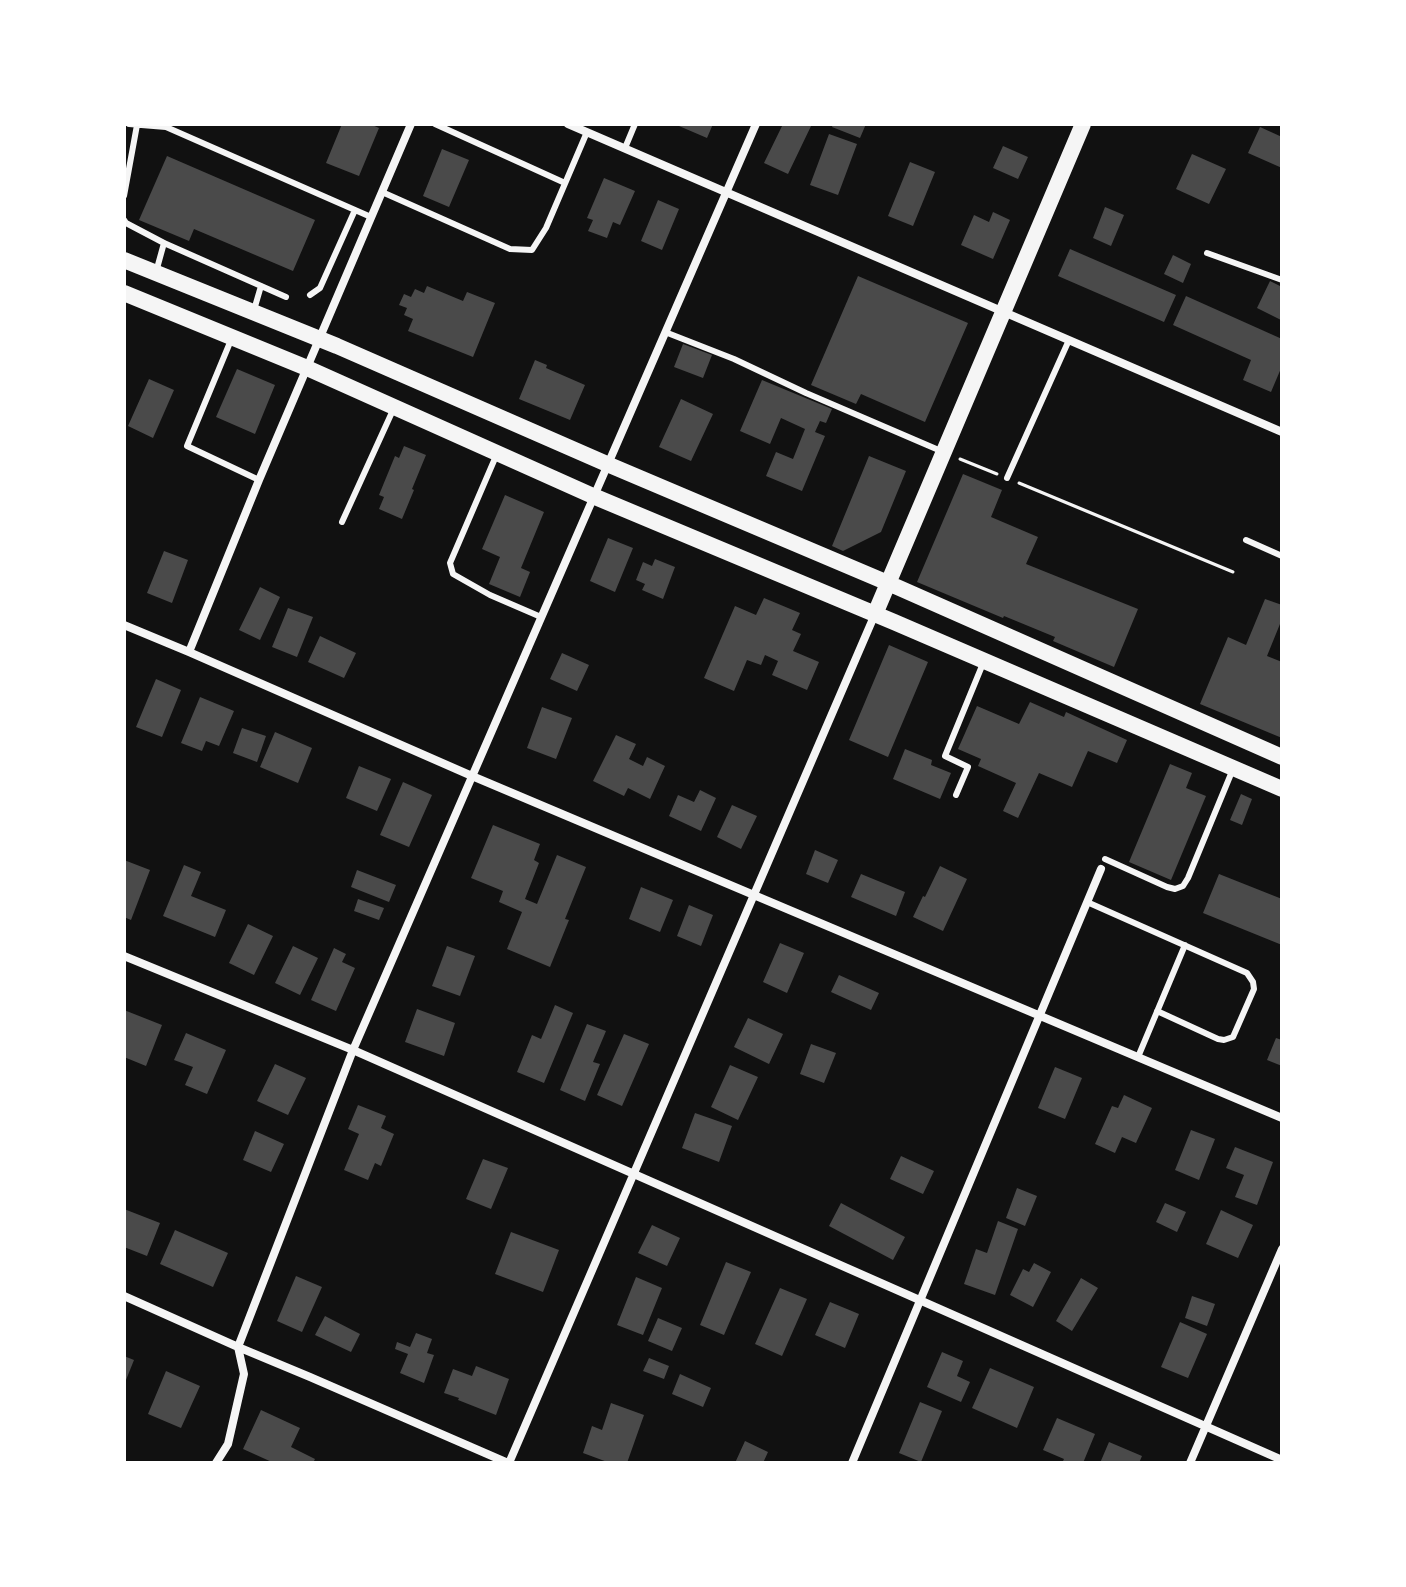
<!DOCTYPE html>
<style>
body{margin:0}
#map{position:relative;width:1406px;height:1587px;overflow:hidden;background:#111;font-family:"Roboto Condensed",sans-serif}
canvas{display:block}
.frame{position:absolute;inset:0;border:126px solid #fff;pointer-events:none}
</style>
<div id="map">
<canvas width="1406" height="1587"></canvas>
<div class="frame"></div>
</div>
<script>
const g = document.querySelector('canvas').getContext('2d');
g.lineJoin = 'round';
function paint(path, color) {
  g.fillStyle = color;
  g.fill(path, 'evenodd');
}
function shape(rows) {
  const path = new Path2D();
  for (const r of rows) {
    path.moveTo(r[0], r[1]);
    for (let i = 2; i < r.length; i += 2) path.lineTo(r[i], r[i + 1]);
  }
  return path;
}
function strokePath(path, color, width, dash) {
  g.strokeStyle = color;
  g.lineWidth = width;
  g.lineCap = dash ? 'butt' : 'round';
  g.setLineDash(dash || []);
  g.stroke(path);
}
paint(shape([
 [342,124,370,124,379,128,359,176,326,163],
 [680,124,713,124,707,138,679,126],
 [783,124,812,124,788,174,764,163],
 [833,124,866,124,860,138,832,127],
 [1260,127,1282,137,1282,168,1248,153],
 [829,134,857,144,838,195,810,185],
 [1003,146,1028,157,1018,179,993,168],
 [442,149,469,160,449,207,423,196],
 [1192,154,1226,169,1209,204,1176,189],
 [167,156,315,220,293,271,194,229,189,241,139,220],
 [910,162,935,172,913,226,888,216],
 [604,178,635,191,620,225,613,222,607,238,588,231,593,220,587,218],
 [658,200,679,209,662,250,641,241],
 [1105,207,1124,215,1111,246,1093,238],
 [993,212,1010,220,993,259,961,245,974,215,989,222],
 [1070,249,1176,295,1164,322,1058,276],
 [1173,255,1191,264,1183,283,1164,274],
 [858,276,968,323,925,422,861,394,856,404,811,385],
 [1270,281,1282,287,1281,320,1257,308],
 [427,286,463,301,467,292,495,303,473,357,408,331,413,319,404,315,407,308,399,305,404,294,411,297,415,289,424,293],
 [1186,296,1282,339,1282,366,1271,392,1243,380,1251,360,1173,325],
 [683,344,712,355,703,378,674,367],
 [535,360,547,365,546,368,585,385,570,420,519,399],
 [237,369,275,385,255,434,216,417],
 [149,379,174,390,153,438,128,426],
 [762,380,832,409,826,423,820,421,815,432,825,436,802,491,766,476,776,452,793,459,805,429,781,418,770,444,740,431],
 [681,399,713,414,691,461,659,447],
 [404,446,426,455,412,489,414,490,402,519,379,509,384,497,379,495,395,456,399,458],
 [869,456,906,471,881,532,843,551,832,546],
 [963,474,1002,490,991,517,1038,537,1026,564,1138,609,1114,667,1053,641,1055,637,1004,616,1003,618,917,582],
 [505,495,544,512,521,568,530,572,520,597,489,584,500,557,482,549],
 [608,538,633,548,615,592,590,581],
 [164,551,188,560,172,603,147,593],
 [655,559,675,567,663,599,642,590,645,584,636,580,643,562,652,566],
 [260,587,280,597,260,640,239,630],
 [764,598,800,613,792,630,801,634,793,651,819,662,807,690,772,675,778,661,765,655,761,665,747,660,734,691,704,678,735,606,756,615],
 [1265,599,1282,605,1282,619,1267,656,1282,662,1282,738,1200,704,1228,637,1246,645],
 [288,608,313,617,297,657,272,647],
 [320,636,356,653,344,678,308,662],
 [889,645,928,662,888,757,849,740],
 [562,653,589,665,577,691,550,679],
 [156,679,181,690,162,737,136,727],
 [200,697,234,711,219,746,206,741,202,751,181,743],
 [1030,702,1064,717,1066,712,1127,740,1117,763,1088,751,1072,787,1039,773,1018,818,1003,811,1016,783,978,766,981,759,958,749,977,706,1019,724],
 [542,707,572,718,556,759,527,748],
 [242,728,266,736,257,762,233,753],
 [275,732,312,748,298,783,260,767],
 [616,735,636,744,629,759,643,766,647,757,665,766,650,799,628,788,624,796,593,781],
 [905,749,932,760,931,765,951,773,940,799,893,779],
 [1170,764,1192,773,1186,788,1206,796,1171,880,1129,862],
 [359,766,391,779,377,811,346,798],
 [403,782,432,795,409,847,380,835],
 [700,790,716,798,701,831,669,816,678,795,694,802],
 [1241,794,1252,799,1242,825,1230,820],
 [732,805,757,816,741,849,717,837],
 [493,825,540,844,534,860,539,863,525,899,537,904,557,855,586,867,565,919,569,920,550,967,507,949,522,912,499,902,503,891,471,878],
 [815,850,838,860,828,883,806,874],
 [124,860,150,870,131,920,124,917],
 [184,865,201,872,191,896,226,910,215,937,163,916],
 [940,866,967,879,943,931,913,917,923,896,925,897],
 [357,870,396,885,389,902,351,887],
 [861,874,905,892,896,916,851,897],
 [1219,874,1282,899,1282,945,1203,913],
 [641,887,673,900,660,932,629,919],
 [358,899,384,908,379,920,354,911],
 [689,905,713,915,701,946,677,936],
 [248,924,273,936,254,975,229,963],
 [780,943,804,953,787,993,763,982],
 [293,946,318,958,300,995,275,983],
 [447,946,475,956,460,996,432,986],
 [334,948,346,954,342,962,355,968,336,1011,311,1000],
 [839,975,879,993,871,1010,831,992],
 [555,1005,573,1013,544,1083,517,1072,532,1035,541,1039],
 [417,1009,455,1023,444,1056,405,1042],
 [124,1010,162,1025,146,1066,124,1057],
 [748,1018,783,1034,769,1064,734,1047],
 [587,1024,606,1031,593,1062,600,1064,585,1101,560,1090],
 [186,1033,226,1050,207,1094,185,1085,193,1067,174,1060],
 [624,1034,649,1044,622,1106,597,1095],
 [1276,1038,1282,1040,1282,1066,1267,1060],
 [811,1044,836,1053,824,1083,800,1074],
 [275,1064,306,1078,288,1115,257,1101],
 [730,1065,758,1077,738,1120,711,1107],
 [1055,1067,1082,1078,1065,1119,1038,1108],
 [1124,1095,1152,1108,1136,1143,1122,1137,1115,1153,1095,1144,1112,1106,1118,1108],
 [358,1105,386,1116,381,1128,394,1134,381,1166,375,1163,368,1180,344,1170,359,1134,348,1129],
 [695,1113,732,1126,719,1162,682,1148],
 [1191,1130,1215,1139,1199,1180,1175,1170],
 [255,1131,284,1144,271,1172,243,1160],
 [1235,1147,1273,1162,1257,1205,1235,1197,1244,1175,1226,1168],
 [901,1156,934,1171,923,1194,890,1179],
 [483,1159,508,1168,491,1209,466,1199],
 [1017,1188,1037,1196,1025,1226,1006,1218],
 [841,1203,905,1237,893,1260,829,1226],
 [1165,1203,1186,1212,1177,1232,1156,1222],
 [124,1209,160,1223,147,1256,124,1247],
 [1221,1210,1253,1225,1238,1258,1206,1244],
 [998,1221,1018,1229,995,1295,964,1284,976,1249,987,1253],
 [652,1225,680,1238,667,1266,638,1253],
 [175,1230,228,1253,213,1287,160,1264],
 [511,1232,559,1250,543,1292,495,1274],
 [726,1262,751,1272,724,1335,700,1325],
 [1034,1263,1051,1272,1033,1307,1010,1295,1023,1269,1029,1272],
 [296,1276,322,1287,302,1332,277,1321],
 [636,1277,662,1288,643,1335,617,1325],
 [1081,1278,1098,1288,1072,1331,1056,1321],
 [780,1288,807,1299,782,1356,755,1344],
 [1192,1296,1215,1304,1207,1326,1185,1318],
 [830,1302,859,1314,845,1348,815,1335],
 [325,1316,360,1334,351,1352,315,1335],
 [658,1318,682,1328,672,1351,648,1341],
 [1180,1322,1207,1334,1188,1378,1161,1367],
 [416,1333,432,1339,427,1353,434,1355,424,1383,400,1373,408,1354,395,1349,397,1342,410,1347],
 [942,1352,963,1361,957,1376,970,1382,961,1402,927,1387],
 [124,1356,134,1360,124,1385],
 [649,1358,669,1366,664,1379,643,1371],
 [476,1366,509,1379,496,1415,458,1400,459,1398,444,1393,453,1369,472,1376],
 [990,1368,1034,1387,1017,1428,972,1408],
 [166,1371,200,1386,181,1428,148,1414],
 [680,1374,711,1388,703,1407,672,1394],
 [920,1402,942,1411,921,1462,899,1453],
 [611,1403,644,1415,627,1463,610,1463,583,1453,592,1426,602,1430],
 [261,1410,300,1428,291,1447,315,1459,313,1463,274,1463,243,1449],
 [1057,1418,1095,1434,1083,1463,1062,1463,1064,1459,1043,1450],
 [745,1441,768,1452,763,1463,735,1463],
 [1109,1442,1142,1456,1139,1463,1100,1463]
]), '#4a4a4a');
strokePath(shape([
 [960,459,997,474],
 [1019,483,1233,572]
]), '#f5f5f5', 3);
strokePath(shape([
 [129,124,166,127,371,217],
 [435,124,565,183],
 [625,148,635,124],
 [382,192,510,249,532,250,546,228,587,132],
 [124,196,137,125],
 [124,220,126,223,164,243,286,297],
 [1207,253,1282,280],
 [156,272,164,243],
 [310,295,320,288,355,210],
 [254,310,261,286],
 [665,332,734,359,806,393,941,451],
 [231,340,187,446,259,480],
 [496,456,450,563,453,574,490,595,541,617],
 [1007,478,1069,340],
 [342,522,393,410],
 [1246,540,1282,556],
 [956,795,968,767,945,756,984,661],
 [1105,859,1167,887,1175,889,1183,886,1188,878,1233,769],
 [1087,902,1247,973,1253,982,1254,989,1233,1037,1224,1040,1218,1039,1157,1011],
 [1138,1057,1185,945]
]), '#f5f5f5', 6);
strokePath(shape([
 [568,124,1282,432],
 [124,625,189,652,472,776,1282,1118],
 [189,652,259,480,411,124],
 [124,956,353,1050,1282,1460],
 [124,1296,238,1347,310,1377,508,1463],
 [216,1463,228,1444,244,1374,238,1347,353,1050,756,124],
 [509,1463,875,614],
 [852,1463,1101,869],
 [1190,1463,1282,1249]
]), '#f5f5f5', 8);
strokePath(shape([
 [124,260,337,346,607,464,888,583,1282,757],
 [124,293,307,368,593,496,894,622,1282,789],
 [875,614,1083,124]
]), '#f5f5f5', 16);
</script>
